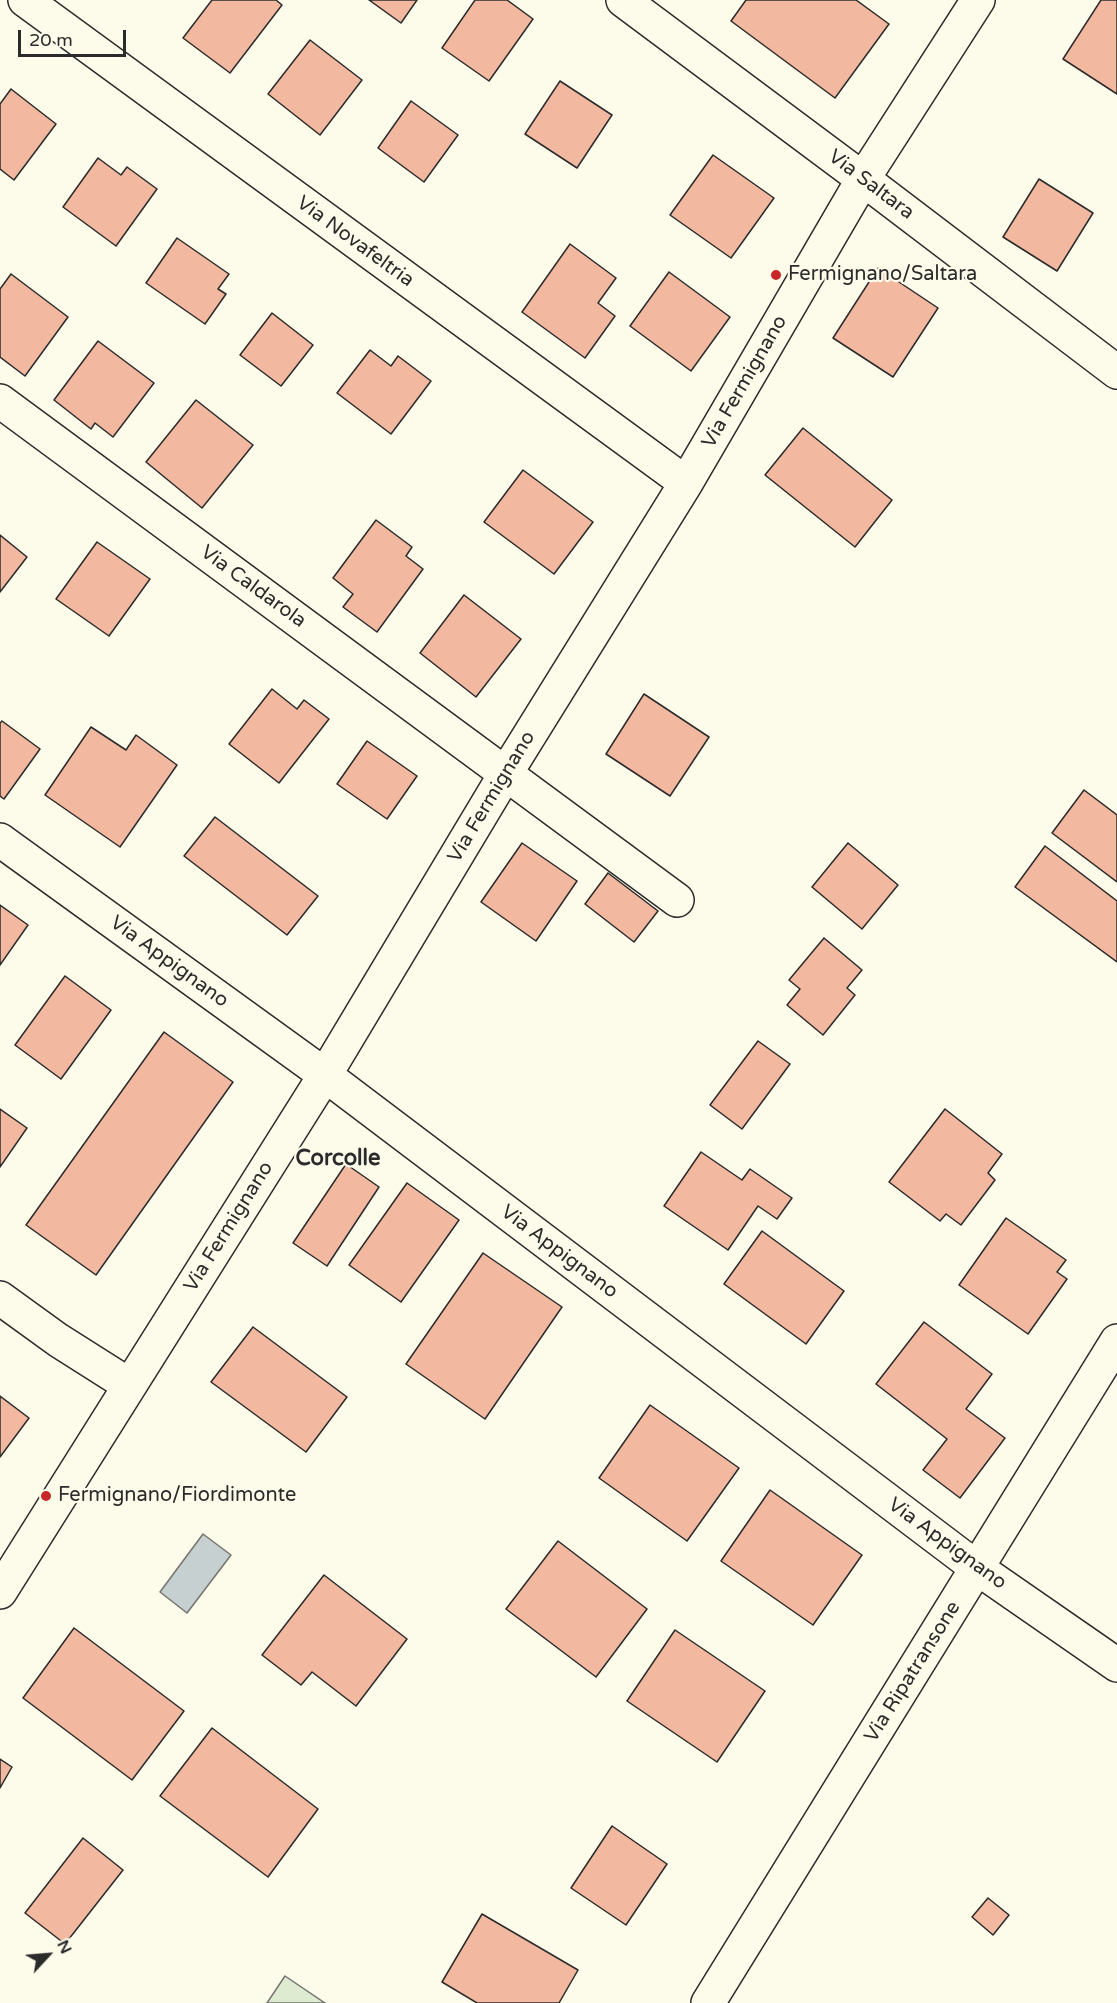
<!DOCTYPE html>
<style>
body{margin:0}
#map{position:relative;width:1117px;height:2003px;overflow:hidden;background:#fdfbea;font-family:"Varela Round",sans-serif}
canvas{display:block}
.north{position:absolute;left:18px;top:1925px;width:60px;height:60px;-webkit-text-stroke:4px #fdfbea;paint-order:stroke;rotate:64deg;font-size:16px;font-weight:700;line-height:24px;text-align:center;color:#2b2b2b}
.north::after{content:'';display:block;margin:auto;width:21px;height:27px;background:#2b2b2b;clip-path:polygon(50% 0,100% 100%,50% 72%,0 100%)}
.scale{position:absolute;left:18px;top:30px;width:108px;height:27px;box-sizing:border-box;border:3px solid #2b2b2b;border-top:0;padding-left:8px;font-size:18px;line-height:21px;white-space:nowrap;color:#2b2b2b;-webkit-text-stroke:4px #fdfbea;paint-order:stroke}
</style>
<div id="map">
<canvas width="1117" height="2003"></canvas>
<div class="north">N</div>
<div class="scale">20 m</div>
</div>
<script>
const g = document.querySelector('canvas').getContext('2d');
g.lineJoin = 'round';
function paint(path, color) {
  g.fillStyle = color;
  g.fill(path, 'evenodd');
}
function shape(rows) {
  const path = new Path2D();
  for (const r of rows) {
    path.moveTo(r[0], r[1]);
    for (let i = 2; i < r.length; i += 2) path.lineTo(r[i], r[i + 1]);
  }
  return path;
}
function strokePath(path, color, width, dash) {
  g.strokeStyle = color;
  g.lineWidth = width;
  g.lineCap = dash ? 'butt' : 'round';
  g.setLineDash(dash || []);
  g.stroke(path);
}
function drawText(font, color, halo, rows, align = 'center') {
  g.font = font + ' "Varela Round",sans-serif';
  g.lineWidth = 4.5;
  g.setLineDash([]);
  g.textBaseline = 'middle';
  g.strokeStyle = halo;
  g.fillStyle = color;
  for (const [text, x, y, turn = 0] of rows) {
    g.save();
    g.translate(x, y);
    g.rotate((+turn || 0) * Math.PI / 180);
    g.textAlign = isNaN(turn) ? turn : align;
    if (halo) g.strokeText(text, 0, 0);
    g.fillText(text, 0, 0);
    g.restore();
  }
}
const green = shape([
 [285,1976,325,2003,267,2003,285,1976]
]);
paint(green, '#deebd1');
strokePath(green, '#74746e', 1.5);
const water = shape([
 [203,1534,231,1555,187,1613,160,1592,203,1534]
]);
paint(water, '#c7d0d0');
strokePath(water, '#74746e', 1.5);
const building = shape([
 [212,0,276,0,282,5,230,73,183,38,212,0],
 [369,0,417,0,401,23,369,0],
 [475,0,507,0,533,19,489,81,442,48,475,0],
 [746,0,856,0,889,24,835,98,731,21,746,0],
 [1101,0,1117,0,1117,94,1063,59,1101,0],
 [310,40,362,80,320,135,268,94,310,40],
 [560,81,612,115,577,168,525,134,560,81],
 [11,89,56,124,14,180,0,169,0,104,11,89],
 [411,101,458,135,424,182,378,148,411,101],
 [713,155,774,198,731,258,670,215,713,155],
 [98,158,121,175,127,167,157,189,116,246,63,207,98,158],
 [1039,179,1093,213,1057,271,1003,237,1039,179],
 [177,238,229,274,218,289,226,294,205,324,146,283,177,238],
 [570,244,616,278,598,303,615,316,585,358,522,312,570,244],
 [878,268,938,308,893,377,833,338,878,268],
 [669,272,730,317,691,371,630,326,669,272],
 [11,274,68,317,25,376,0,357,0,289,11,274],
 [272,313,313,345,281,386,240,355,272,313],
 [98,341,154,383,113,437,95,423,91,429,54,400,98,341],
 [370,350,391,366,398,356,431,381,391,434,337,393,370,350],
 [196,400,253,445,202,508,146,462,196,400],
 [803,428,892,500,855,547,765,475,803,428],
 [523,470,593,522,554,574,484,522,523,470],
 [376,520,412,547,406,556,423,569,377,632,343,607,353,594,333,578,376,520],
 [0,535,27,557,0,592,0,535],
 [97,542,150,579,109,636,56,599,97,542],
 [464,595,521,639,476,697,420,653,464,595],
 [272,689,297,709,304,700,329,719,279,783,229,744,272,689],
 [644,694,709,737,670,796,606,754,644,694],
 [2,721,40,749,4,799,0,796,0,723,2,721],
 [91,727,126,750,136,735,177,765,120,847,45,795,91,727],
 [367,741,417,776,387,819,337,784,367,741],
 [1084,790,1117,815,1117,882,1052,833,1084,790],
 [215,817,318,896,287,935,184,856,215,817],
 [522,843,577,881,536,941,481,902,522,843],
 [848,843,898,885,862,929,812,887,848,843],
 [1045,846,1117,901,1117,962,1015,887,1045,846],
 [608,873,658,911,634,942,585,904,608,873],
 [0,905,28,925,0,965,0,905],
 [824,938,862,970,847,988,855,995,823,1035,787,1005,800,989,789,980,824,938],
 [65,976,111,1010,61,1079,15,1045,65,976],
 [164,1032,233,1082,96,1275,26,1225,164,1032],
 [758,1041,790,1064,742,1129,710,1105,758,1041],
 [0,1109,27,1128,0,1167,0,1109],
 [945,1109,1002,1154,988,1173,995,1180,961,1225,946,1214,940,1221,889,1182,945,1109],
 [701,1152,742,1180,750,1169,792,1198,777,1219,758,1206,728,1250,664,1206,701,1152],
 [346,1164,379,1187,327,1266,293,1243,346,1164],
 [407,1183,459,1220,401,1302,349,1265,407,1183],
 [1006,1218,1066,1260,1057,1272,1067,1279,1028,1334,959,1285,1006,1218],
 [762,1231,844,1291,806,1344,724,1284,762,1231],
 [483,1253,562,1307,485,1419,406,1364,483,1253],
 [924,1322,992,1374,966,1409,1005,1438,960,1498,923,1470,947,1439,876,1384,924,1322],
 [253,1327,347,1397,306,1452,211,1382,253,1327],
 [0,1396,29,1418,0,1457,0,1396],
 [650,1405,739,1468,687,1541,599,1478,650,1405],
 [770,1490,862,1555,813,1625,721,1561,770,1490],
 [558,1541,647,1609,596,1677,506,1609,558,1541],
 [324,1575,407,1639,356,1706,312,1672,301,1685,262,1655,324,1575],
 [74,1628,184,1711,132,1780,23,1698,74,1628],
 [675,1630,765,1691,717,1762,627,1701,675,1630],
 [212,1728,318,1809,268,1877,160,1796,212,1728],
 [0,1759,12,1767,0,1788,0,1759],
 [612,1826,667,1864,626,1925,571,1888,612,1826],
 [83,1838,123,1870,65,1944,25,1913,83,1838],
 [988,1898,1009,1915,993,1935,972,1917,988,1898],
 [482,1914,578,1970,559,2003,477,2003,442,1982,482,1914]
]);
paint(building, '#f2b8a0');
strokePath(building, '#2b2b2b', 1.5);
const minor = shape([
 [25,0,686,483],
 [623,0,863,179,1117,372],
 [0,401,677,900],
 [0,840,325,1075,977,1568,1117,1665],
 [0,1298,58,1340,129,1385],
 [0,1592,325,1075,506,773,686,483,863,179,978,0],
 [708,2003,1117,1341]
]);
strokePath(minor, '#2b2b2b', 36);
strokePath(minor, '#fdfbea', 33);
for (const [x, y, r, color] of [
 [776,275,6,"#c62828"],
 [46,1496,6,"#c62828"]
]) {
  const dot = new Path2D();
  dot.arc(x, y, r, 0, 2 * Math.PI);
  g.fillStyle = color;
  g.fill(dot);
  strokePath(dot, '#fdfbea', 2);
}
drawText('20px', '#2b2b2b', '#fdfbea', [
 ["Via Saltara",871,185,37],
 ["Via Novafeltria",355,242,36],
 ["Via Fermignano",745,382,-60],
 ["Via Caldarola",253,587,36],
 ["Via Fermignano",492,797,-59],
 ["Via Appignano",169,962,36],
 ["Via Fermignano",229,1227,-58],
 ["Via Appignano",559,1252,37],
 ["Via Appignano",947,1544,36],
 ["Via Ripatransone",913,1672,-58]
]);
drawText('20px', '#2b2b2b', '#fdfbea', [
 ["Fermignano/Saltara",788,275],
 ["Fermignano/Fiordimonte",58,1496]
], 'left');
drawText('bold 22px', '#2b2b2b', '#fdfbea', [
 ["Corcolle",338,1159]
]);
</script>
